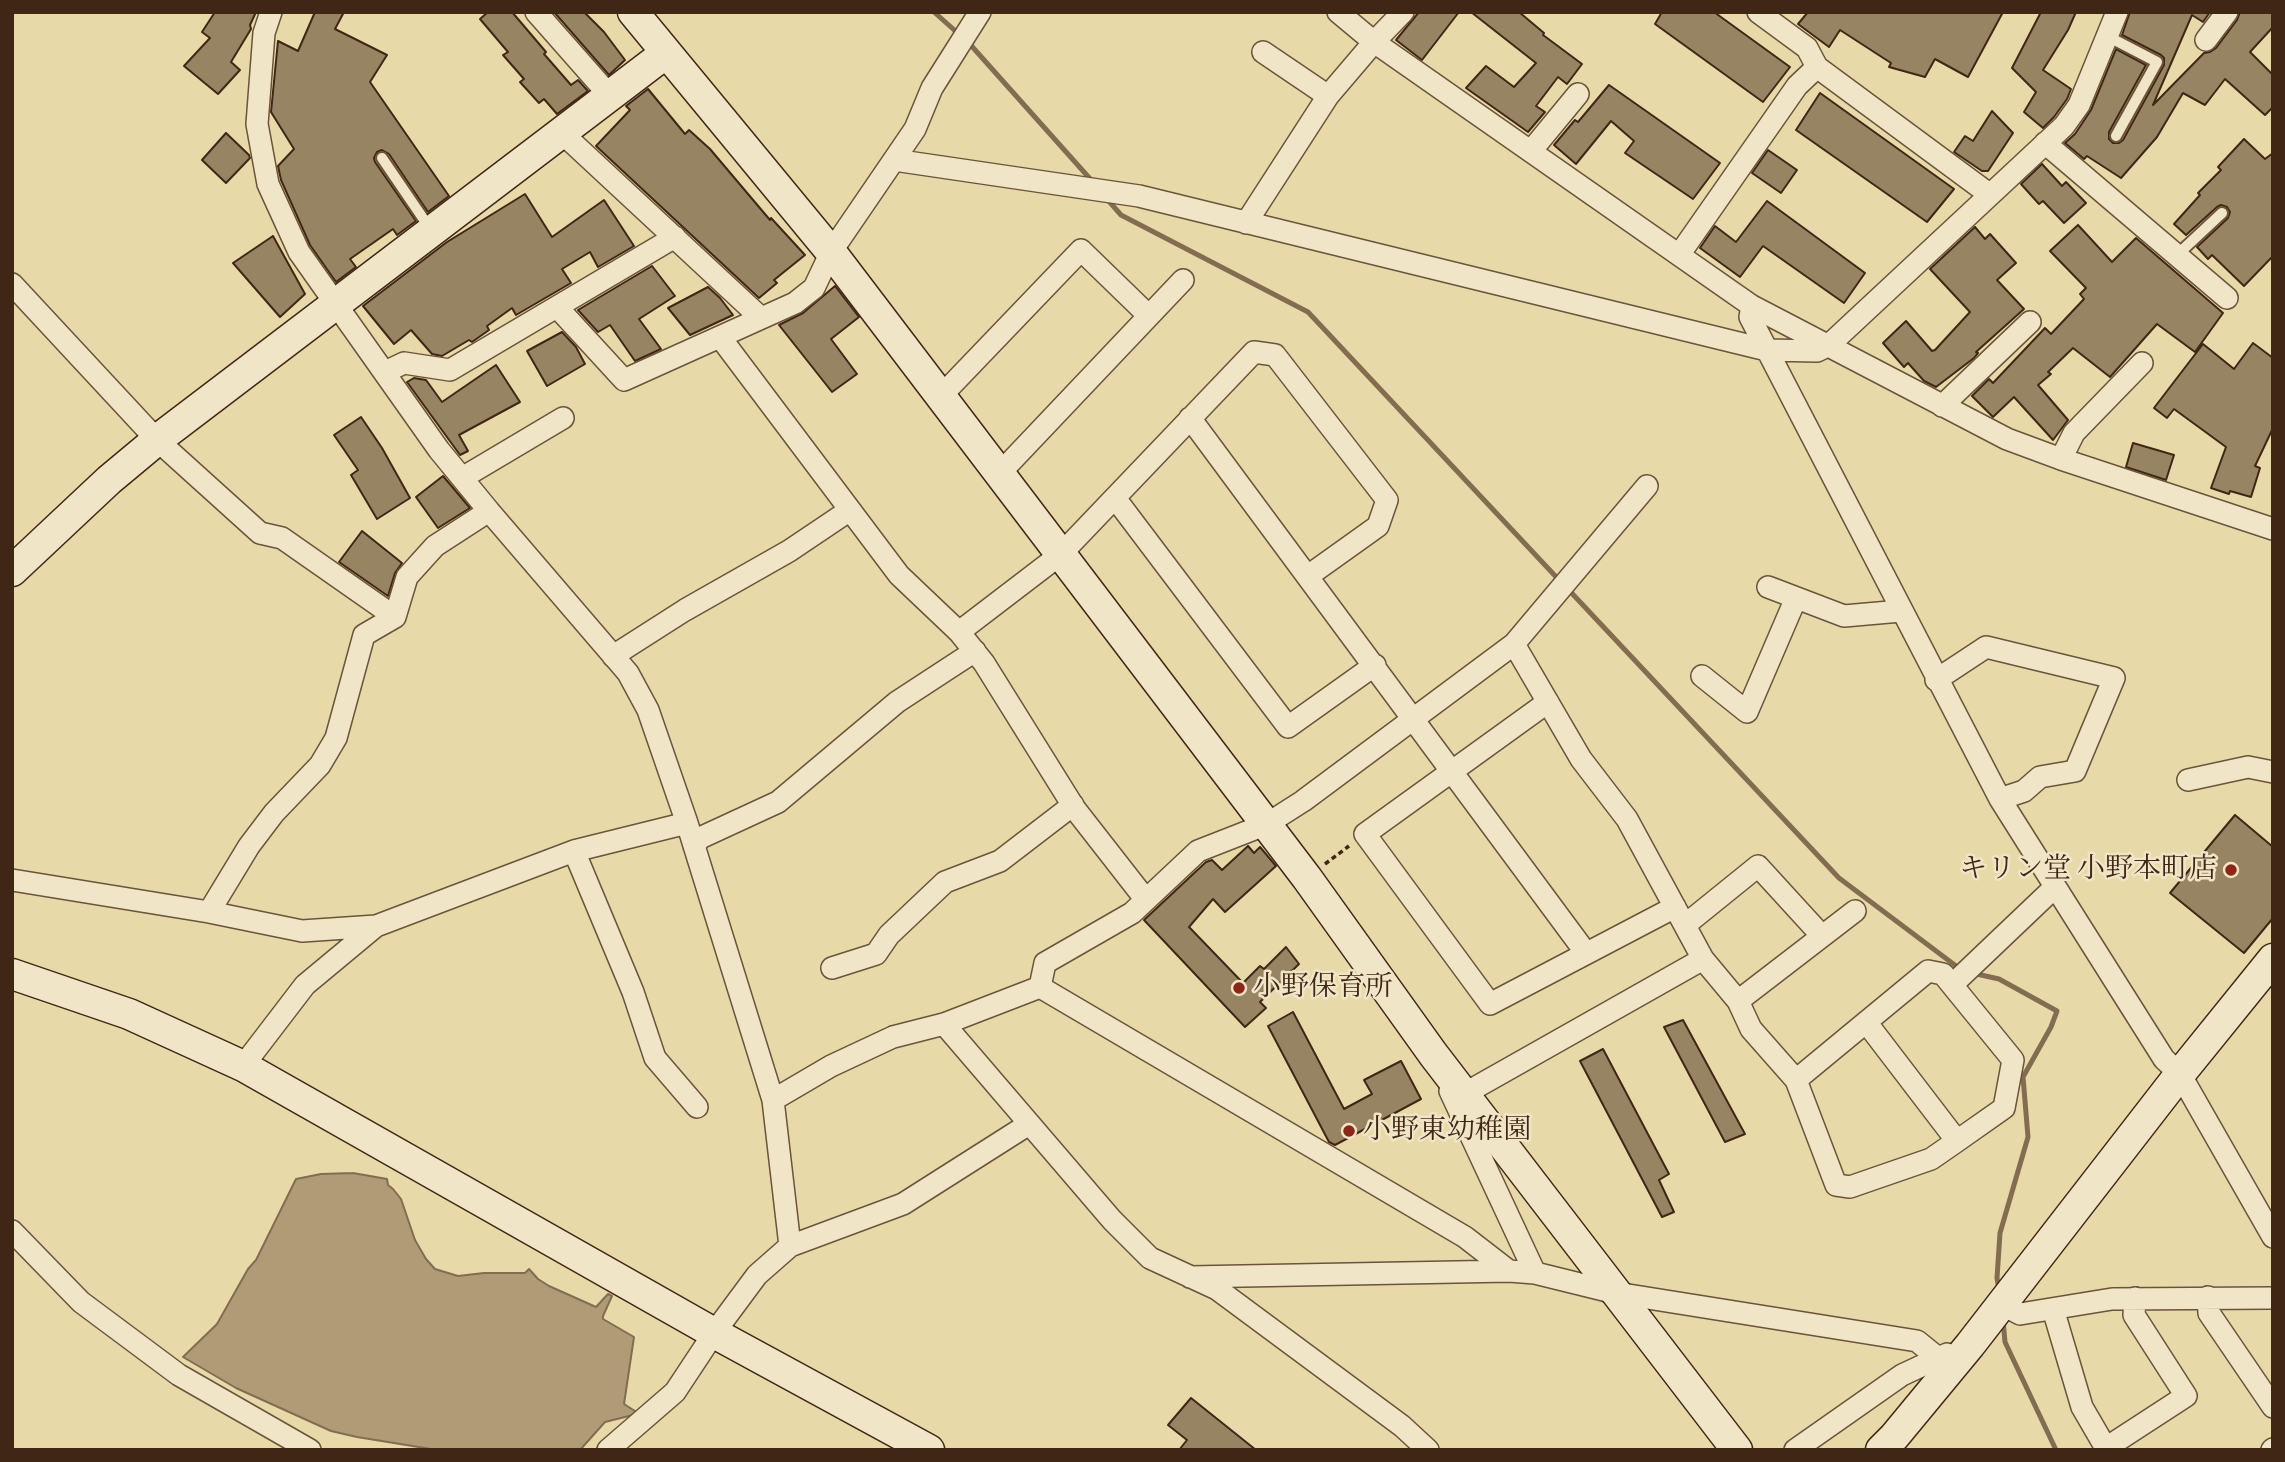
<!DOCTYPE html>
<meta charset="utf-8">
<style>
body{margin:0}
#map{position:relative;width:2285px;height:1462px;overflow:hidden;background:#e8d9a9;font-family:"Libre Bodoni",serif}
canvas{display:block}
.frame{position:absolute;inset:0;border:14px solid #402715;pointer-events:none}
</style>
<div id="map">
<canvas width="2285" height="1462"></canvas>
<div class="frame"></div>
</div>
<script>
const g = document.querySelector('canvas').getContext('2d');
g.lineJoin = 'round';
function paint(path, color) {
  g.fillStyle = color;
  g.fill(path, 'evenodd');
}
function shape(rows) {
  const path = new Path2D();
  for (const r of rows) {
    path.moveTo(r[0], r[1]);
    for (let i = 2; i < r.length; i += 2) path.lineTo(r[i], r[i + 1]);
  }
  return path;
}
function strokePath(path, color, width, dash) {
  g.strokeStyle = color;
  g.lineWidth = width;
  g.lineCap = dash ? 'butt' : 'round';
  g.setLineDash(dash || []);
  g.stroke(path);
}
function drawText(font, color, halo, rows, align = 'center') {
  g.font = font + ' "Libre Bodoni","Noto Serif JP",serif';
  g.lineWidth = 5;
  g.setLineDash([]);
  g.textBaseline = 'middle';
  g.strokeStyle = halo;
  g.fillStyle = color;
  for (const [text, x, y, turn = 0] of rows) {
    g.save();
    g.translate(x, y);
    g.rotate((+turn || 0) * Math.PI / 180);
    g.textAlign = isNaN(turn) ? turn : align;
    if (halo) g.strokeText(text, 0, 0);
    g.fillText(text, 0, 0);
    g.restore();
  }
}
const water = shape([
 [353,1173,387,1179,388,1185,393,1189,401,1199,415,1240,426,1259,435,1269,458,1276,484,1273,525,1273,529,1269,538,1279,549,1286,596,1307,608,1294,612,1296,603,1316,603,1319,634,1337,624,1404,638,1413,637,1414,605,1422,580,1450,437,1450,357,1437,331,1431,236,1388,183,1357,217,1324,248,1269,256,1260,296,1179,321,1174,353,1173]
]);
paint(water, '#af9c77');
strokePath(water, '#836d50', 2);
strokePath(shape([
 [934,12,961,36],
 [968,42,1092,181],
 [1107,199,1121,215,1308,312,1559,580],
 [1566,587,1839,878,1960,969],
 [1972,973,1999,979,2057,1011,2051,1027,2023,1077,2028,1137,2000,1233,1997,1278,1999,1290],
 [2003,1320,2005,1342,2056,1450]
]), '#836d50', 5);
const building = shape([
 [215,12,256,12,250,25,251,29,231,62,240,70,218,94,184,66,210,38,202,32,215,12],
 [315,12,344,12,335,29,387,55,370,82,449,196,428,212,389,154,382,150,377,152,374,158,375,162,416,221,397,235,393,229,350,259,356,267,336,282,310,245,281,180,278,166,294,149,271,112,278,41,298,51,315,12],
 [488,12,512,12,546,52,544,54,571,85,578,80,588,91,557,114,544,99,539,103,520,82,524,79,503,55,508,52,480,19,488,12],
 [554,12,584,12,604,32,625,60,609,75,554,12],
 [1419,12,1459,12,1422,60,1396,40,1419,12],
 [1471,12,1519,12,1544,33,1543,35,1582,64,1567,84,1558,77,1536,106,1545,112,1528,132,1466,88,1486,66,1514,87,1536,63,1471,12],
 [1662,12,1714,12,1790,67,1763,102,1655,24,1662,12],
 [1808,12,2003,12,1968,77,1935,59,1925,77,1889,67,1891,63,1840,30,1829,47,1798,24,1808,12],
 [2041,12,2076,12,2068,30,2043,70,2071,89,2067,99,2054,117,2043,128,2024,112,2036,92,2012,68,2041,12],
 [2130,12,2210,12,2203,22,2192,15,2153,105,2204,53,2210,52,2216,48,2237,20,2240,12,2273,12,2273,27,2250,52,2273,75,2273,107,2265,115,2225,79,2205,105,2183,93,2157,137,2121,178,2087,156,2084,159,2065,143,2075,134,2091,110,2116,49,2146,65,2109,132,2109,139,2113,143,2119,143,2123,140,2164,65,2164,58,2161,55,2122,35,2130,12],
 [1609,85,1720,163,1693,199,1625,153,1634,141,1611,121,1576,164,1554,145,1575,120,1578,122,1609,85],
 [648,89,685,134,689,130,710,149,770,220,771,218,805,255,774,280,777,283,759,298,596,146,630,110,626,106,648,89],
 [1820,93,1954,189,1927,222,1796,130,1820,93],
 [1992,111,2013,133,1988,171,1982,171,1954,152,1965,136,1973,141,1992,111],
 [226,133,249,155,250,158,226,183,202,160,226,133],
 [2244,139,2265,159,2273,153,2273,256,2244,286,2212,255,2208,259,2197,247,2228,218,2230,212,2227,207,2221,205,2217,207,2186,235,2174,224,2200,195,2198,193,2221,170,2218,167,2244,139],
 [1768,150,1797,170,1781,193,1752,173,1768,150],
 [2042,164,2062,186,2066,182,2086,203,2064,223,2043,201,2039,204,2021,184,2042,164],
 [525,194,552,237,604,200,634,246,598,267,590,252,562,269,571,283,516,315,512,308,487,326,489,330,472,342,469,340,442,356,432,354,411,330,394,344,363,306,447,242,525,194],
 [1767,201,1865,273,1844,303,1763,246,1740,277,1700,248,1715,226,1736,242,1767,201],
 [2078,225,2112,262,2136,238,2223,313,2195,352,2157,324,2110,377,2073,348,2048,372,2051,374,2038,385,2068,420,2053,440,2014,397,1993,417,1972,396,1989,379,1993,383,2045,328,2051,334,2084,299,2080,294,2086,288,2050,251,2078,225],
 [1975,227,1985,239,1990,234,2016,263,1997,280,2024,309,1976,352,1978,353,1974,358,1936,387,1924,381,1908,363,1904,367,1883,343,1906,321,1932,351,1935,350,1970,312,1930,269,1975,227],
 [273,236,305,294,280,317,233,263,273,236],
 [652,266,675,296,639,319,661,349,635,361,610,325,598,332,578,310,652,266],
 [835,286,859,317,831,339,857,374,832,392,779,325,803,313,835,286],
 [708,287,720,298,733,315,690,335,668,308,708,287],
 [562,332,576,347,585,364,547,386,527,351,562,332],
 [2253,343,2273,358,2273,428,2255,466,2260,468,2251,497,2230,491,2229,494,2211,488,2226,447,2174,409,2167,418,2154,408,2203,344,2234,369,2253,343],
 [496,365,520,402,459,435,468,451,460,455,407,382,414,378,426,380,442,402,496,365],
 [361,417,382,448,410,498,377,519,351,475,358,470,334,435,361,417],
 [2133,443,2174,455,2166,480,2126,467,2133,443],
 [443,476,470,508,438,528,416,497,443,476],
 [362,531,402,563,395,573,388,596,339,562,362,531],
 [2235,815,2273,847,2273,918,2244,953,2170,893,2235,815],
 [1248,846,1254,853,1260,847,1276,866,1225,912,1213,899,1189,927,1243,983,1260,966,1264,969,1286,947,1299,964,1260,1002,1266,1008,1245,1027,1144,920,1206,862,1212,860,1222,870,1248,846],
 [1293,1012,1344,1109,1372,1094,1364,1080,1401,1061,1421,1099,1335,1145,1329,1142,1268,1026,1293,1012],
 [1683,1020,1745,1134,1725,1142,1664,1027,1683,1020],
 [1603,1049,1669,1174,1659,1180,1674,1212,1662,1217,1580,1061,1603,1049],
 [1191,1398,1256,1450,1179,1450,1187,1440,1168,1425,1191,1398]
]);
paint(building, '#978462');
strokePath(building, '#402715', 2);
const lane = shape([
 [2107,36,2157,62,2116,136],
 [382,158,431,230],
 [2177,255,2222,213]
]);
const street = shape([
 [271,12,264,33,257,124,268,184,299,252,439,450,489,511,628,673,648,710,687,823,773,1100,790,1246,757,1275,714,1333,675,1392,608,1450],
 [536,12,610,96],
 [1338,12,1374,42,1752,306,2007,439,2061,459,2273,529],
 [1758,12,1807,48,1817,67,1989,194],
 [2206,40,2227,12],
 [1263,52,1328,96],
 [562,133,761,318],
 [2045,143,2227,298],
 [1531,151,1578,94],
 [894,160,1139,196,1767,350,1817,351,1829,345,2064,126,2079,105,2117,12],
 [1246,223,1328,96,1374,42,1403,12],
 [1679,255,1797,86,1817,67],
 [12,284,157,440,260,533,282,538,395,617],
 [1752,306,1750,317,2000,799,2164,1059,2180,1074,2273,1237],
 [557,307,624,380,795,303,814,288,831,252,915,129,932,88,980,12],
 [720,337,899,575,959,632,984,663,1075,809,1146,900],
 [385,372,404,363,450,370,675,237],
 [941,396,1081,250,1149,316],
 [1942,406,2030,322],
 [1190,418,1586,953],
 [2061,459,2074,433,2142,363],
 [1000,473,1183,280],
 [462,478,563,418],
 [1115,498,1288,727,1375,665],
 [1768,587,1844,616,1901,611],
 [959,632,1061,554,1254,352,1275,355,1387,500,1378,526,1308,576],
 [1514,644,1581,759,1627,819,1703,959,1738,1001,1751,1029,1796,1080,1836,1185,1850,1187,1931,1159,1957,1141,2004,1108,2013,1060,1943,974,1928,971,1796,1080],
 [613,656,685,610,789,551,850,510],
 [1702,676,1747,712,1796,598],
 [1936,680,1986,647,2114,678,2075,771,2040,777,2024,791,2000,799],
 [1548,702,1365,834,1490,1004,1675,907],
 [2188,780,2248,767,2273,772],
 [694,846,700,838,778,802,897,702,975,651],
 [574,851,633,992,655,1058,697,1107],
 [12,880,209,912,302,931,376,926,574,851,687,823],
 [209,912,249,846,274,813,320,765,336,738,364,635,395,617,407,577,435,546,489,511],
 [1685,925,1758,866,1822,936],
 [832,968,876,954,889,935,945,882,1000,861,1073,805],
 [1952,985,2055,887],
 [1040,987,1045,963,1132,913,1198,851,1267,824,1303,801,1514,644,1647,486],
 [1738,1001,1855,911],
 [1866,1022,1957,1141],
 [944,1024,1112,1220,1150,1258,1217,1289,1402,1426,1428,1450],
 [243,1066,305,985,376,926],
 [1450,1091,1535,1273],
 [1464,1094,1703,959],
 [773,1100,831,1066,893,1037,944,1024,1040,987,1465,1237,1509,1271],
 [12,1231,81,1302,179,1375,310,1450],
 [790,1246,903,1204,1029,1124],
 [1190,1277,1509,1271,1535,1273,1616,1293,1917,1341,1938,1358],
 [2208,1297,2209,1313,2273,1407],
 [2001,1304,2020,1314,2112,1299,2273,1298],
 [2053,1309,2082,1407,2107,1450],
 [2106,1448,2186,1396,2134,1315,2135,1298],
 [1795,1450,1902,1375,1947,1354],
 [2272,1450,2273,1449]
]);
const secondary = shape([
 [633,12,831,252,1307,878,1433,1054,1737,1450],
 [12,571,109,480,157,440,666,53],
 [12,974,129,1014,243,1066,714,1333,929,1450],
 [1881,1450,1894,1437,1970,1345,2180,1074,2273,959]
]);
strokePath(lane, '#6a543a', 14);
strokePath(street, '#6a543a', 24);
strokePath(secondary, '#402715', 33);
strokePath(shape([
 [1325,864,1349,846]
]), '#402715', 3.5, [5, 3.5]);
strokePath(lane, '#f0e6c7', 10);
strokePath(street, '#f0e6c7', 21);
strokePath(secondary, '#f0e6c7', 30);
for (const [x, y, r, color] of [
 [2231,870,7,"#8f2418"],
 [1239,988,7,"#8f2418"],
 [1349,1131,7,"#8f2418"]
]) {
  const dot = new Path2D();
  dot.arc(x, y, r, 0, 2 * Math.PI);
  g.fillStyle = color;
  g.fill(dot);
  strokePath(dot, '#f0e6c7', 2.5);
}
drawText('28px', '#402715', '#f0e6c7', [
 ["キリン堂 小野本町店",2217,870,"right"],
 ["小野保育所",1253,988],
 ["小野東幼稚園",1363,1131]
], 'left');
</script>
